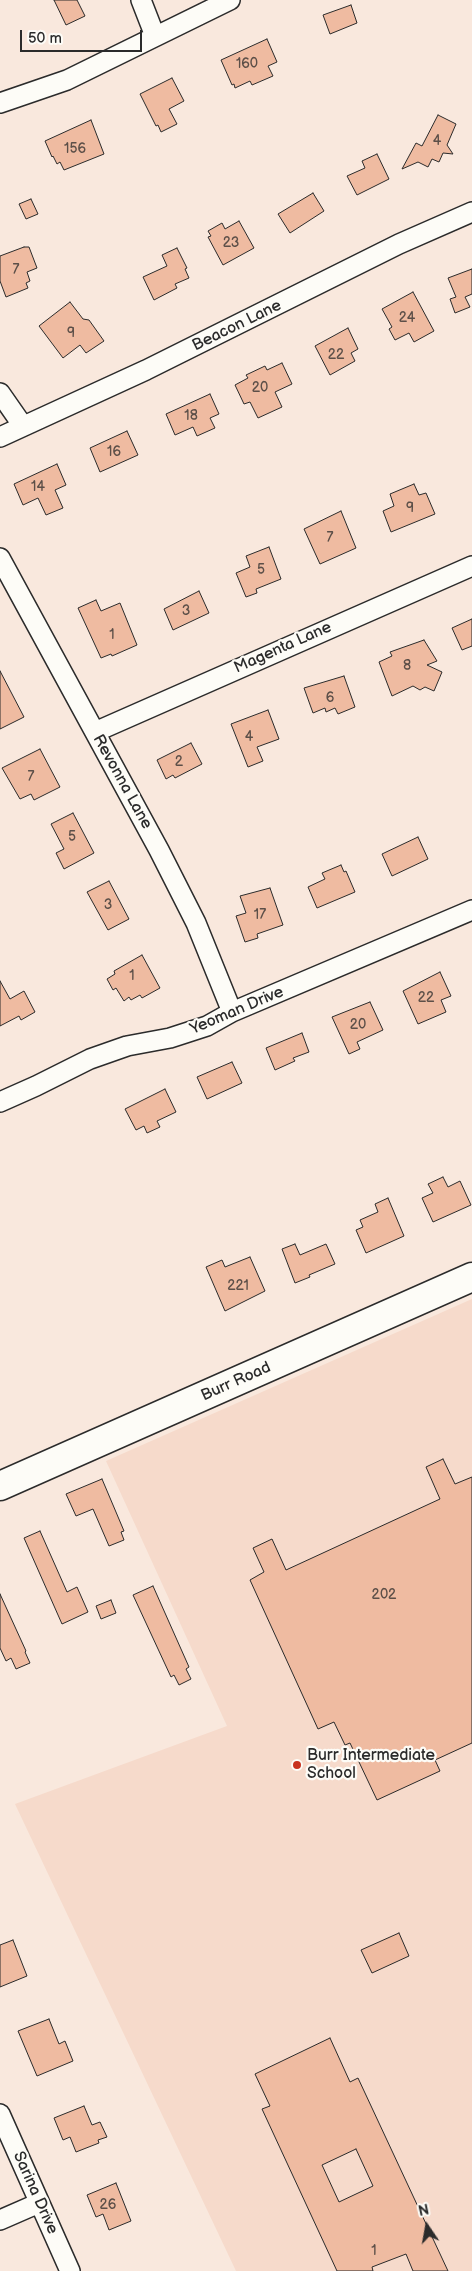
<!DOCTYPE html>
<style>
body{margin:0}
#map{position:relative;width:472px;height:2271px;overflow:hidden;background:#f9e8dd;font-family:"Balsamiq Sans",sans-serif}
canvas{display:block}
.north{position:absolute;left:402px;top:2201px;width:50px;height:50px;-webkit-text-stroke:4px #fdfcf7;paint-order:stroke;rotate:348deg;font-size:14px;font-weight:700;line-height:20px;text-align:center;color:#2b2b2b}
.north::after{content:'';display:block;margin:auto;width:18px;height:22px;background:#2b2b2b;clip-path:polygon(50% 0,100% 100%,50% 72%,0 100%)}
.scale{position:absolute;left:20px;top:30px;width:122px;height:22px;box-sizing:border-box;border:2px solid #2b2b2b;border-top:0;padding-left:6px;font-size:15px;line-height:18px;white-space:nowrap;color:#2b2b2b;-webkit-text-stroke:4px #fdfcf7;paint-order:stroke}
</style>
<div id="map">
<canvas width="472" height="2271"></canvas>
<div class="north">N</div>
<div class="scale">50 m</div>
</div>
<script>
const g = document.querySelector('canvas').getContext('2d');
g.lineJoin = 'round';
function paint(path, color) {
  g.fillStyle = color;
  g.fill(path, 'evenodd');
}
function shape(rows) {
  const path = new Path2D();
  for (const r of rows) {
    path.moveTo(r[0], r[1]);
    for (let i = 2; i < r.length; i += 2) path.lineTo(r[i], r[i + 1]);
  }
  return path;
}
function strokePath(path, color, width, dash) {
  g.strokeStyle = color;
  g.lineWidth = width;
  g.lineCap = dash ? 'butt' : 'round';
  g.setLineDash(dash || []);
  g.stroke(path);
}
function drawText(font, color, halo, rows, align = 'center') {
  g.font = font + ' "Balsamiq Sans",sans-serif';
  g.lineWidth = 4.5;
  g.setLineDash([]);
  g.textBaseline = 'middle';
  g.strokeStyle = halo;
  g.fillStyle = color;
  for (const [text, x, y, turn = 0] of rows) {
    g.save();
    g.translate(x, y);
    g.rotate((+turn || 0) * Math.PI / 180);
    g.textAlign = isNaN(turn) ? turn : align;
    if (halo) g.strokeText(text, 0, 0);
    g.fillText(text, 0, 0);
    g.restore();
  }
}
paint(shape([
 [472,1299,472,2271,236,2271,15,1804,227,1726,106,1461]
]), '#f6dacb');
const building = shape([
 [54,0,77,0,85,16,66,25,54,0],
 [351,5,357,23,330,34,323,15,351,5],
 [267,39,277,62,268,66,273,76,252,85,250,81,235,88,234,84,232,85,221,60,267,39],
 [172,78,184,101,169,109,177,124,161,132,158,125,156,126,140,94,172,78],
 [438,115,456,124,447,145,453,154,443,153,439,162,432,159,428,167,418,162,402,169,416,143,422,146,438,115],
 [91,120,104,154,64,170,60,162,57,164,53,156,52,157,45,141,91,120],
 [377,154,389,179,357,195,347,176,365,168,362,161,377,154],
 [313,193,324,211,290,233,278,214,313,193],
 [31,199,38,214,26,219,19,204,31,199],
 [239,221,254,248,223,265,208,237,211,236,208,231,222,223,225,229,239,221],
 [24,247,29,247,37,268,27,272,30,281,26,283,28,288,6,297,0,281,0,256,24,247],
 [177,248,187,268,185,269,189,278,175,284,177,288,154,300,143,277,167,266,162,255,177,248],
 [472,269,472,294,465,297,470,307,455,313,450,299,456,297,448,278,472,269],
 [413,292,434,331,414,342,409,333,395,340,389,329,392,327,382,309,413,292],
 [70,302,83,319,89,320,104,341,86,353,80,345,63,358,39,326,70,302],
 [348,328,358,349,351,353,355,361,330,375,315,346,348,328],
 [282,363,292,384,275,392,282,407,258,418,250,402,244,404,235,385,248,378,246,375,265,366,267,370,282,363],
 [210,394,219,414,210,418,215,428,197,436,193,427,175,435,166,414,210,394],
 [127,431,138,455,100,472,90,448,127,431],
 [57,464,66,485,55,490,63,508,46,515,38,498,23,505,14,484,57,464],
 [414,484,419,495,426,493,435,514,391,532,383,511,394,506,390,494,414,484],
 [341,511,356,548,320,564,304,529,341,511],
 [269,547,281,579,256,589,257,593,246,597,236,573,250,567,246,556,269,547],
 [199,591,209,613,173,630,164,609,199,591],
 [96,600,101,611,120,603,137,645,112,656,111,654,101,658,78,608,96,600],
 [472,619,472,646,462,650,452,628,472,619],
 [424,640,437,661,427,665,442,672,434,691,425,687,420,690,413,686,392,696,379,662,392,656,390,652,424,640],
 [0,671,24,717,0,729,0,671],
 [344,676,355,707,338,714,335,708,326,712,325,708,313,713,304,688,344,676],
 [268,710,279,739,257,747,263,761,248,767,231,724,268,710],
 [191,743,202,764,175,778,173,775,166,779,157,760,191,743],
 [40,749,60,787,34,800,31,794,20,799,2,768,40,749],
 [73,813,94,853,64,869,56,853,64,849,51,824,73,813],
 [418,837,428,859,392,876,382,854,418,837],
 [341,865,344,872,346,871,355,892,317,908,308,887,325,879,322,873,341,865],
 [109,881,129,919,108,930,87,892,109,881],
 [270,888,283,925,257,934,258,938,245,942,236,916,246,913,240,896,270,888],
 [142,955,160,988,142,998,140,995,131,1000,129,997,124,1001,116,988,113,990,107,979,115,974,114,971,142,955],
 [440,972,451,996,441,1000,446,1012,418,1024,403,991,440,972],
 [0,981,10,999,24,991,35,1012,21,1020,19,1016,0,1026,0,981],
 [370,1002,383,1030,357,1042,360,1049,349,1054,332,1017,370,1002],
 [302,1033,309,1052,293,1058,295,1061,275,1070,266,1048,302,1033],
 [232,1062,242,1083,207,1099,197,1077,232,1062],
 [165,1089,176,1112,157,1121,160,1127,147,1133,144,1126,136,1130,125,1109,165,1089],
 [443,1177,448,1187,460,1181,471,1205,433,1222,422,1198,433,1193,428,1184,443,1177],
 [388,1198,404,1236,366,1253,356,1230,363,1227,360,1220,378,1212,375,1204,388,1198],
 [295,1244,300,1255,326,1244,335,1264,309,1275,310,1277,295,1283,282,1249,295,1244],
 [250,1257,265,1291,225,1311,206,1267,222,1260,225,1267,250,1257],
 [443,1459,455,1484,472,1477,472,1743,435,1760,440,1771,377,1800,350,1743,345,1745,334,1722,318,1729,250,1580,264,1572,253,1548,272,1539,286,1570,440,1499,426,1467,443,1459],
 [102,1479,124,1531,121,1532,124,1540,109,1546,93,1509,76,1516,66,1494,102,1479],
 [40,1531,67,1592,77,1587,88,1612,62,1624,24,1538,40,1531],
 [153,1586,189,1667,186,1669,191,1679,179,1685,174,1675,171,1677,133,1595,153,1586],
 [0,1594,26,1651,25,1652,30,1663,16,1669,11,1658,6,1661,0,1648,0,1594],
 [111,1600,116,1613,101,1619,96,1606,111,1600],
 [399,1933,409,1956,372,1973,361,1950,399,1933],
 [13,1940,27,1976,0,1987,0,1945,13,1940],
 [49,2019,59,2044,65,2041,73,2061,37,2076,18,2031,49,2019],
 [330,2038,350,2082,358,2078,448,2271,413,2271,406,2254,372,2267,373,2271,337,2271,262,2109,270,2106,255,2074,330,2038],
 [356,2149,373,2186,339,2202,322,2165,356,2149],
 [84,2106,92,2125,100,2122,107,2137,98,2140,99,2143,76,2152,70,2137,63,2140,54,2118,84,2106],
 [116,2183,131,2221,109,2230,103,2214,96,2217,87,2195,116,2183]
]);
paint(building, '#efbba1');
strokePath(building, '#2b2b2b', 1);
const street = shape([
 [141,0,155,36],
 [0,103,67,80,230,0],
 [0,393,23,426],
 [0,437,146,370,399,244,472,212],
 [0,558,159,850,196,923,232,1012],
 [95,732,472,566],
 [0,1102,36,1086,90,1059,127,1046,170,1038,207,1026,232,1012,472,910],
 [0,2114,70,2271],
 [0,2220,39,2203]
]);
const secondary = shape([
 [0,1486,472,1277]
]);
strokePath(street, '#2b2b2b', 22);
strokePath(secondary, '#2b2b2b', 31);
strokePath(street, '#fdfcf7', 19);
strokePath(secondary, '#fdfcf7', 28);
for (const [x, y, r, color] of [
 [297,1765,5,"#c8321e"]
]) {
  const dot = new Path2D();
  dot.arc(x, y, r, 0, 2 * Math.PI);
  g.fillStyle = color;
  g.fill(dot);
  strokePath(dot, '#fdfcf7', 2);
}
drawText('14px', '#5c4f48', null, [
 ["160",247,64],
 ["4",437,141],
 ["156",75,149],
 ["23",231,243],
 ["7",16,270],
 ["24",407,318],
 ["9",71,333],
 ["22",336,355],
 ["20",260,388],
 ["18",191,416],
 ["16",114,452],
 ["14",38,487],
 ["9",410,508],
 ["7",330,538],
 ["5",261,570],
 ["3",186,611],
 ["1",112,635],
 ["8",407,666],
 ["6",330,698],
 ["4",249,737],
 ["2",179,762],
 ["7",31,777],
 ["5",72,837],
 ["3",108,905],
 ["17",260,915],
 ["1",132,976],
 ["22",426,998],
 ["20",358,1025],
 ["221",238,1286],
 ["202",384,1595],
 ["26",108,2205],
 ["1",374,2251]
]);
drawText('16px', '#2b2b2b', '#fdfcf7', [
 ["Beacon Lane",237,326,-26],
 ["Magenta Lane",283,648,-24],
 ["Revonna Lane",122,782,61],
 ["Yeoman Drive",237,1011,-23],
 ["Burr Road",236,1382,-24],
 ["Sarina Drive",35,2193,66]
]);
drawText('16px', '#2b2b2b', '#fdfcf7', [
 ["Burr Intermediate",307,1756],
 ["School",307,1774]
], 'left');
</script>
